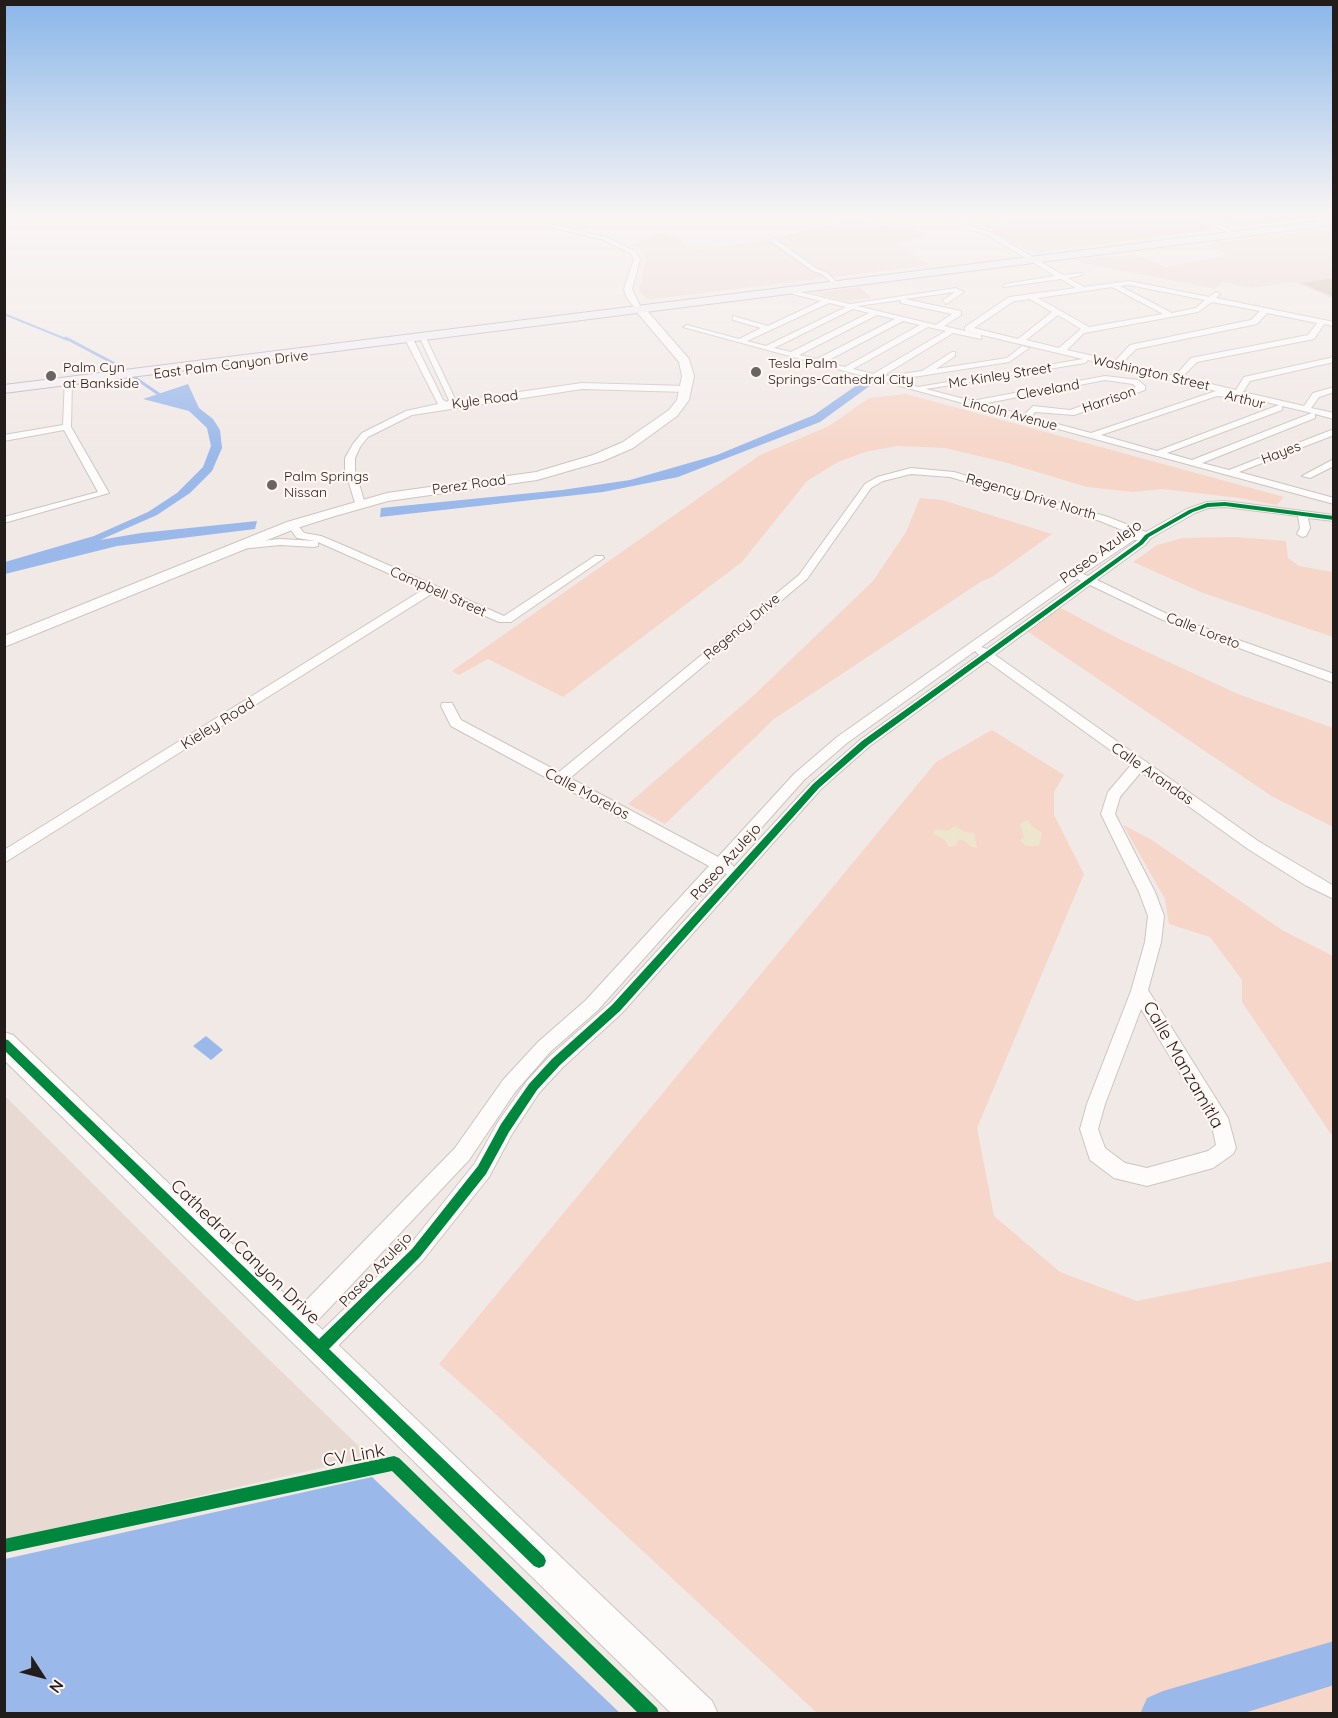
<!DOCTYPE html>
<style>
body{margin:0}
#map{position:relative;width:1338px;height:1718px;overflow:hidden;background:#f1e9e6;font-family:Quicksand,sans-serif}
canvas{display:block}
.frame{position:absolute;inset:0;border:6px solid #221d1b;pointer-events:none}
.north{position:absolute;left:12px;top:1646px;width:60px;height:60px;-webkit-text-stroke:4px #fff6f2;paint-order:stroke;rotate:126deg;font-size:16px;font-weight:700;line-height:24px;text-align:center;color:#221d1b}
.north::after{content:'';display:block;margin:auto;width:21px;height:27px;background:#221d1b;clip-path:polygon(50% 0,100% 100%,50% 72%,0 100%)}
</style>
<div id="map">
<canvas width="1338" height="1718"></canvas>
<div class="frame"></div>
<div class="north">N</div>
</div>
<script>
const g = document.querySelector('canvas').getContext('2d');
g.lineJoin = 'round';
function paint(path, color) {
  g.fillStyle = color;
  g.fill(path, 'evenodd');
}
function shape(rows) {
  const path = new Path2D();
  for (const r of rows) {
    path.moveTo(r[0], r[1]);
    for (let i = 2; i < r.length; i += 2) path.lineTo(r[i], r[i + 1]);
  }
  return path;
}
function strokePath(path, color, width, dash) {
  g.strokeStyle = color;
  g.lineWidth = width;
  g.lineCap = dash ? 'butt' : 'round';
  g.setLineDash(dash || []);
  g.stroke(path);
}
function drawText(font, color, halo, rows, align = 'center') {
  g.font = font + ' Quicksand,sans-serif';
  g.lineWidth = 4.5;
  g.setLineDash([]);
  g.textBaseline = 'middle';
  g.strokeStyle = halo;
  g.fillStyle = color;
  for (const [text, x, y, turn = 0] of rows) {
    g.save();
    g.translate(x, y);
    g.rotate((+turn || 0) * Math.PI / 180);
    g.textAlign = isNaN(turn) ? turn : align;
    if (halo) g.strokeText(text, 0, 0);
    g.fillText(text, 0, 0);
    g.restore();
  }
}
paint(shape([
 [1017,216,1189,216,1211,227,1212,230,1041,252,1026,250,992,232],
 [1203,216,1333,216,1334,217,1233,226],
 [841,220,854,220,926,233,922,236,925,238,894,243,932,265,654,299,645,298,639,290,646,259,642,252,633,245,660,233,678,238,692,250,754,243,832,224],
 [1320,229,1333,229,1333,299,1294,282,1252,288,1222,282,1215,289,1083,263,1081,259,1135,255,1166,267,1228,255,1204,244],
 [860,287,871,298,845,301,814,293],
 [5,1096,253,1344,370,1457,5,1540]
]), '#e9d9d3');
paint(shape([
 [906,394,1284,497,1277,505,1240,498,1162,489,1133,492,1087,487,1004,462,945,448,897,446,865,452,838,462,807,481,742,562,563,697,488,659,459,675,452,671,760,455,829,426,869,398],
 [920,498,942,500,1052,534,992,577,982,581,774,719,665,824,628,804,753,696,873,581,906,532],
 [1235,537,1286,541,1288,558,1299,566,1333,572,1333,637,1203,593,1133,562,1157,545,1183,538],
 [1059,607,1117,638,1238,694,1333,728,1333,827,1273,797,1027,631],
 [992,730,1064,775,1054,792,1054,815,1084,874,977,1128,994,1216,1060,1272,1137,1301,1333,1261,1333,1713,817,1713,490,1409,439,1364,936,762],
 [1123,825,1152,840,1282,930,1333,956,1333,1137,1242,1002,1242,980,1210,937,1169,924,1165,899]
]), '#f6d6c8');
paint(shape([
 [1028,820,1032,826,1042,833,1039,846,1026,846,1020,840,1024,837,1020,824],
 [955,826,965,832,974,833,977,848,971,847,966,842,959,839,956,846,949,847,944,839,933,834,936,829,947,831]
]), '#eee5cf');
paint(shape([
 [860,383,871,385,820,422,678,477,603,492,380,517,381,508,562,490,630,480,717,455,814,415],
 [188,384,199,408,213,419,220,430,222,448,212,471,190,493,157,515,100,540,141,533,257,521,255,529,117,546,5,574,5,562,94,536,148,512,177,493,203,467,211,446,207,428,189,411,143,399],
 [206,1036,223,1050,211,1060,193,1046],
 [372,1477,620,1713,5,1713,5,1559]
]), '#9ab8ea');
strokePath(shape([
 [4,314,68,340]
]), '#9ab8ea', 2);
strokePath(shape([
 [66,338,115,364,163,397]
]), '#9ab8ea', 3);
paint(shape([
 [1334,1641,1334,1685,1241,1714,1140,1714,1147,1698,1163,1691,1334,1641]
]), '#9ab8ea');
paint(shape([
 [1334,278,1334,297,1301,283]
]), '#d1c0b2');
const street = shape([
 [948,216,955,216,964,224,992,233,1063,275,1082,273,1082,275,1068,278,1084,287,1129,281,1209,297,1216,292,1220,294,1216,298,1334,322,1334,326,1324,324,1314,339,1197,362,1182,377,1236,390,1244,377,1334,357,1334,362,1250,381,1243,392,1304,406,1313,393,1334,387,1334,392,1319,397,1311,408,1334,413,1334,419,1315,414,1315,418,1202,463,1229,470,1334,429,1334,435,1239,472,1334,498,1334,504,683,327,687,325,739,339,761,328,733,320,733,316,768,326,821,301,785,292,787,289,850,304,956,288,964,292,946,304,943,300,955,292,905,299,961,311,961,315,944,326,981,335,981,339,953,333,881,377,922,371,952,352,955,352,955,356,936,369,1007,358,1022,346,1029,348,1009,362,894,380,918,387,1083,359,965,331,965,327,1009,297,1076,288,1061,279,1003,287,1005,284,1055,276,988,235,960,226,948,216],
 [1129,285,1205,300,1196,308,1172,313,1120,286,1129,285],
 [1112,287,1163,314,1089,327,1038,298,1112,287],
 [1030,299,1052,312,1018,339,974,328,1014,301,1030,299],
 [901,300,901,303,952,314,936,325,857,306,901,300],
 [1212,302,1260,311,1251,320,1130,345,1115,361,1067,350,1084,333,1198,312,1212,302],
 [829,303,846,307,766,346,747,341,829,303],
 [853,309,869,313,791,352,774,348,853,309],
 [1267,313,1317,323,1308,335,1191,358,1175,376,1122,363,1136,349,1257,324,1267,313],
 [877,315,895,319,817,359,799,355,877,315],
 [1058,315,1081,329,1059,348,1026,340,1058,315],
 [903,321,920,325,845,367,825,362,903,321],
 [928,327,946,331,873,374,853,369,928,327],
 [1088,360,1216,391,1091,433,1031,417,1035,412,1074,415,1145,390,1145,386,1138,380,1105,376,972,401,926,389,1085,363,1088,360],
 [1105,380,1133,384,1136,387,1070,410,1033,406,1024,415,982,404,1105,380],
 [1229,394,1279,405,1157,451,1101,435,1217,396,1229,397,1229,394],
 [1282,406,1312,413,1192,460,1167,453,1282,410,1282,406],
 [1193,216,1202,216,1239,234,1234,235,1193,216],
 [554,225,606,237,635,251,640,259,632,289,642,310,636,310,626,296,624,289,634,259,630,253,602,239,552,228,554,225],
 [771,239,775,239,817,269,826,272,839,284,834,285,822,274,813,271,771,241,771,239],
 [408,335,412,337,443,400,447,402,449,400,419,336,426,338,456,401,582,383,686,386,690,389,686,392,582,389,412,415,368,437,360,447,355,458,355,470,365,504,356,506,345,470,345,458,353,444,362,433,406,411,438,404,404,337,408,335],
 [65,378,72,380,71,427,109,493,4,523,4,517,98,492,64,430,4,441,4,435,63,425,65,378],
 [1334,459,1334,466,1310,478,1302,476,1334,459],
 [911,468,954,472,1108,517,1146,532,1187,509,1207,502,1225,501,1334,515,1334,521,1308,518,1310,528,1306,536,1302,537,1297,534,1300,528,1298,516,1225,507,1208,508,1195,513,1151,538,1145,545,1097,580,1171,616,1334,674,1334,683,1163,620,1090,585,995,655,1258,841,1334,886,1334,899,1305,885,1248,849,1141,772,1120,797,1115,814,1155,892,1164,916,1161,942,1148,990,1228,1118,1236,1148,1233,1154,1213,1168,1147,1186,1114,1178,1090,1160,1080,1129,1087,1104,1131,991,1145,942,1148,916,1139,892,1101,814,1108,792,1131,765,987,661,870,746,821,789,622,1013,562,1068,539,1093,512,1134,489,1177,423,1260,328,1356,320,1359,312,1356,309,1348,312,1340,409,1246,475,1163,498,1122,527,1081,550,1056,610,1003,727,874,721,872,598,1010,550,1052,515,1092,469,1160,305,1334,297,1337,289,1334,286,1326,289,1318,455,1148,503,1080,538,1042,586,1000,709,866,451,726,441,706,442,703,452,703,461,720,559,772,799,575,865,484,877,477,911,468],
 [911,474,950,477,1100,521,1132,534,1111,544,837,737,794,774,718,857,570,778,807,579,871,488,883,481,911,474],
 [1134,540,1138,540,1088,576,1083,574,1134,540],
 [1077,579,1081,581,987,649,981,647,1077,579],
 [975,651,979,655,860,740,811,783,734,867,730,863,804,780,847,743,975,651],
 [1141,1009,1212,1126,1216,1145,1208,1151,1147,1168,1125,1163,1105,1148,1098,1129,1105,1104,1141,1009],
 [292,522,296,523,304,533,321,536,345,546,504,616,595,556,603,556,604,558,511,622,499,622,433,593,4,863,4,850,424,589,318,542,318,546,314,547,280,545,240,549,235,546,240,543,280,539,316,541,297,538,287,525,292,522]
]);
const secondary = shape([
 [635,306,643,306,689,359,694,376,689,400,677,416,633,448,603,461,537,480,388,501,335,516,297,528,4,647,4,636,287,522,387,493,536,472,593,455,623,442,669,410,677,400,682,376,679,362,635,310,635,306],
 [4,1032,13,1035,712,1701,718,1714,672,1714,4,1060,4,1032]
]);
const primary = shape([
 [1334,219,1334,225,4,393,4,385,1334,219]
]);
strokePath(street, '#cbc5c2', 2);
strokePath(secondary, '#cbc5c2', 2);
strokePath(primary, '#b9b1ba', 2);
paint(street, '#fdfcfb');
paint(secondary, '#fdfcfb');
paint(primary, '#f2eef4');
paint(shape([
 [1225,502,1334,516,1334,520,1225,506,1208,507,1193,512,1149,537,1143,544,868,745,819,788,620,1011,560,1065,537,1090,509,1132,486,1174,420,1257,329,1349,544,1556,546,1561,544,1566,539,1568,534,1566,4,1050,4,1039,8,1040,319,1339,412,1249,478,1166,501,1124,529,1084,552,1059,612,1005,813,784,862,741,1139,542,1145,535,1189,510,1207,503,1225,502],
 [394,1456,399,1458,657,1708,659,1714,639,1714,392,1471,4,1553,4,1539,394,1456]
]), '#00873e');
const sky = g.createLinearGradient(0, 0, 0, 457);
sky.addColorStop(0, '#89b6e9');
sky.addColorStop(0.47, '#f9f5f4');
sky.addColorStop(1, '#f9f5f400');
g.fillStyle = sky;
g.fillRect(0, 0, 1338, 457);
for (const [x, y, r, color] of [
 [756,372,6,"#6a6462"],
 [51,376,6,"#6a6462"],
 [272,485,6,"#6a6462"]
]) {
  const dot = new Path2D();
  dot.arc(x, y, r, 0, 2 * Math.PI);
  g.fillStyle = color;
  g.fill(dot);
  strokePath(dot, '#fff6f2', 2);
}
drawText('14px', '#221d1b', '#fff6f2', [
 ["Tesla Palm",768,364],
 ["Springs-Cathedral City",768,380],
 ["Palm Cyn",63,368],
 ["at Bankside",63,384],
 ["Palm Springs",284,477],
 ["Nissan",284,493]
], 'left');
drawText('14px', '#221d1b', '#fff6f2', [
 ["East Palm Canyon Drive",231,365,-7],
 ["Washington Street",1151,373,13],
 ["Mc Kinley Street",1000,376,-9],
 ["Cleveland",1048,390,-10],
 ["Kyle Road",485,400,-8],
 ["Harrison",1109,400,-19],
 ["Arthur",1245,400,14],
 ["Lincoln Avenue",1010,414,15],
 ["Hayes",1281,453,-21],
 ["Perez Road",469,485,-8],
 ["Regency Drive North",1031,497,16],
 ["Campbell Street",438,592,24],
 ["Regency Drive",742,627,-40],
 ["Calle Loreto",1203,631,21]
]);
drawText('15px', '#221d1b', '#fff6f2', [
 ["Paseo Azulejo",1101,552,-36],
 ["Kieley Road",218,724,-32],
 ["Calle Arandas",1152,774,35],
 ["Calle Morelos",587,794,28],
 ["Paseo Azulejo",726,862,-48],
 ["Paseo Azulejo",376,1270,-46]
]);
drawText('18px', '#221d1b', '#fff6f2', [
 ["Calle Manzamitla",1183,1065,60],
 ["Cathedral Canyon Drive",245,1252,44],
 ["CV Link",354,1456,-10]
]);
</script>
